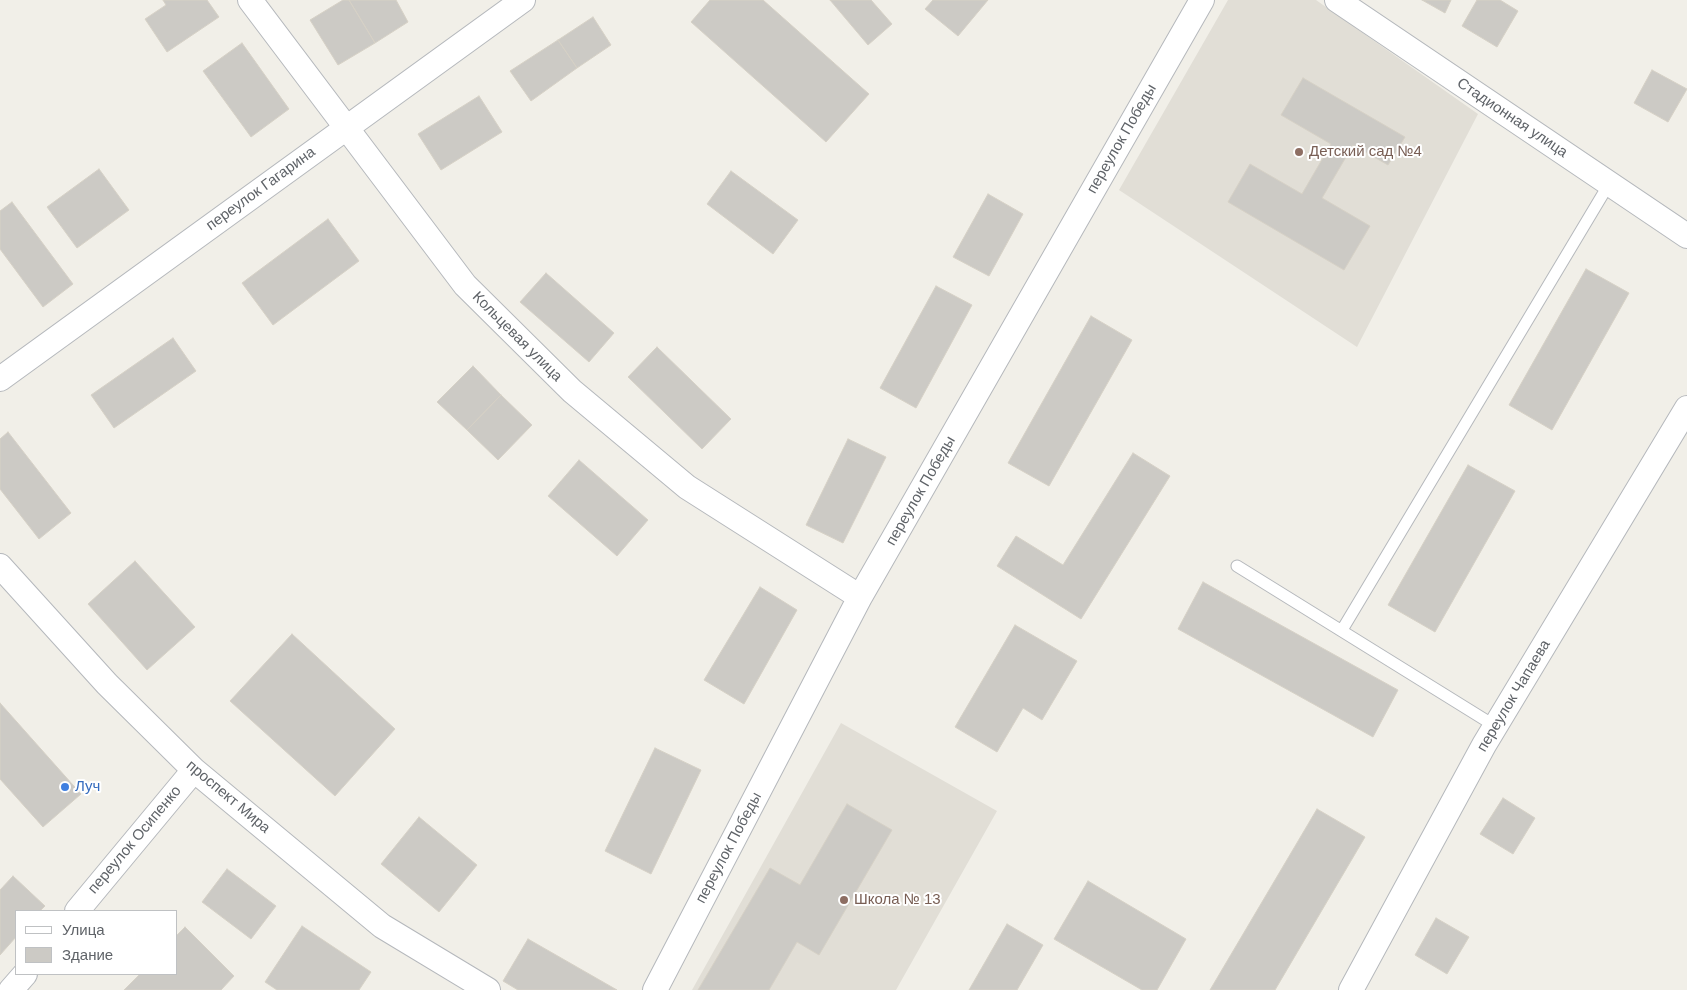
<!DOCTYPE html>
<meta charset="utf-8">
<style>
body{margin:0}
#map{position:relative;width:1687px;height:990px;overflow:hidden;background:#f1efe8;font-family:Arial,sans-serif}
canvas{display:block}
.legend{position:absolute;left:15px;top:910px;width:162px;height:65px;box-sizing:border-box;background:#fff;border:1px solid #bfc1c3;margin:0;padding:6px 9px;list-style:none;font-size:15px;color:#5f6368}
.legend li{display:flex;align-items:center;gap:10px;height:25px}
.legend b{width:25px;border:1px solid #bfc1c3}
</style>
<div id="map">
<canvas width="1687" height="990"></canvas>
<ul class="legend">
<li><b style="height:6px;background:#fff"></b>Улица</li>
<li><b style="height:14px;background:#cccac5"></b>Здание</li>
</ul>
</div>
<script>
const g = document.querySelector('canvas').getContext('2d');
g.lineJoin = 'round';
function paint(path, color) {
  g.fillStyle = color;
  g.fill(path, 'evenodd');
}
function shape(rows) {
  const path = new Path2D();
  for (const r of rows) {
    path.moveTo(r[0], r[1]);
    for (let i = 2; i < r.length; i += 2) path.lineTo(r[i], r[i + 1]);
  }
  return path;
}
function strokePath(path, color, width, dash) {
  g.strokeStyle = color;
  g.lineWidth = width;
  g.lineCap = dash ? 'butt' : 'round';
  g.setLineDash(dash || []);
  g.stroke(path);
}
function drawText(font, color, halo, rows, align = 'center') {
  g.font = font + ' Arial,sans-serif';
  g.lineWidth = 4;
  g.setLineDash([]);
  g.textBaseline = 'middle';
  g.strokeStyle = halo;
  g.fillStyle = color;
  for (const [text, x, y, turn = 0] of rows) {
    g.save();
    g.translate(x, y);
    g.rotate((+turn || 0) * Math.PI / 180);
    g.textAlign = isNaN(turn) ? turn : align;
    if (halo) g.strokeText(text, 0, 0);
    g.fillText(text, 0, 0);
    g.restore();
  }
}
paint(shape([
 [1228,0,1316,0,1478,114,1357,347,1119,190],
 [841,723,997,811,896,990,692,990]
]), '#e1ded6');
const building = shape([
 [163,0,207,0,219,17,167,52,145,19,166,5,163,0],
 [343,0,349,0,375,43,338,65,310,20,343,0],
 [349,0,396,0,408,22,375,43,349,0],
 [710,0,763,0,869,94,826,142,691,22,710,0],
 [830,0,871,0,892,24,868,45,830,0],
 [933,0,988,0,958,36,925,9,933,0],
 [1422,0,1451,0,1445,13,1422,0],
 [1477,0,1500,0,1518,11,1497,47,1462,26,1477,0],
 [593,17,611,45,577,68,558,40,593,17],
 [558,40,577,68,531,101,510,71,558,40],
 [242,43,289,109,251,137,203,71,242,43],
 [1652,70,1687,89,1668,122,1634,103,1652,70],
 [1303,78,1405,137,1388,165,1353,145,1322,198,1370,226,1344,270,1228,202,1250,164,1302,194,1331,144,1281,115,1303,78],
 [479,96,502,132,441,170,418,134,479,96],
 [99,169,129,210,77,248,47,207,99,169],
 [731,171,798,220,773,254,707,204,731,171],
 [988,194,1023,214,989,276,953,257,988,194],
 [12,202,73,284,43,307,0,249,0,211,12,202],
 [328,219,359,261,273,325,242,283,328,219],
 [1586,269,1629,293,1552,430,1509,405,1586,269],
 [546,273,614,333,589,362,520,302,546,273],
 [936,286,972,305,916,408,880,388,936,286],
 [1091,316,1132,340,1049,486,1008,463,1091,316],
 [173,338,196,371,114,428,91,395,173,338],
 [657,347,731,419,702,449,628,377,657,347],
 [473,366,501,395,467,430,437,402,473,366],
 [501,395,532,425,498,460,467,430,501,395],
 [8,432,71,513,39,539,0,489,0,439,8,432],
 [848,439,886,457,843,543,806,525,848,439],
 [1133,453,1170,476,1081,619,997,566,1016,536,1063,565,1133,453],
 [579,460,648,520,617,556,548,496,579,460],
 [1468,465,1515,491,1435,632,1388,605,1468,465],
 [135,561,195,627,147,670,88,604,135,561],
 [1203,582,1398,690,1373,737,1178,629,1203,582],
 [760,587,797,610,744,704,704,680,760,587],
 [1015,625,1077,661,1042,720,1023,708,997,752,955,727,1015,625],
 [292,634,395,729,335,796,230,701,292,634],
 [0,703,81,794,43,827,0,779,0,703],
 [655,748,701,770,651,874,605,851,655,748],
 [1503,798,1535,818,1513,854,1480,834,1503,798],
 [847,804,892,830,819,955,797,942,769,990,698,990,770,868,800,885,847,804],
 [1317,809,1365,837,1275,990,1210,990,1317,809],
 [419,817,477,865,439,912,381,864,419,817],
 [227,869,276,906,251,939,202,902,227,869],
 [13,876,45,906,40,911,16,911,16,937,0,955,0,890,13,876],
 [1088,881,1186,939,1157,990,1142,990,1054,939,1088,881],
 [1436,918,1469,937,1447,974,1415,955,1436,918],
 [1007,924,1043,945,1017,990,969,990,1007,924],
 [302,926,371,972,359,990,277,990,265,982,302,926],
 [185,927,234,976,221,990,124,990,140,974,176,974,176,936,185,927],
 [528,939,617,990,518,990,503,981,528,939]
]);
paint(building, '#cccac5');
strokePath(building, '#d6d1c6', 1);
const service = shape([
 [1237,566,1495,726],
 [1342,630,1609,184]
]);
const minor = shape([
 [250,0,465,285,572,391,687,487,860,597],
 [1337,0,1687,236],
 [0,379,523,0],
 [0,566,107,684,194,770,382,926,488,990],
 [77,911,194,770],
 [11,990,25,974],
 [655,990,860,597,1202,0],
 [1351,990,1484,745,1687,408]
]);
strokePath(service, '#b5b8bc', 13);
strokePath(minor, '#b5b8bc', 26);
strokePath(service, '#fff', 11);
strokePath(minor, '#fff', 24);
for (const [x, y, r, color] of [
 [1299,152,5,"#8d6e63"],
 [65,787,5,"#3f7fe0"],
 [844,900,5,"#8d6e63"]
]) {
  const dot = new Path2D();
  dot.arc(x, y, r, 0, 2 * Math.PI);
  g.fillStyle = color;
  g.fill(dot);
  strokePath(dot, '#fff', 2);
}
drawText('15px', '#5f6368', '#fff', [
 ["Стадионная улица",1512,118,34],
 ["переулок Победы",1122,139,-60],
 ["переулок Гагарина",261,189,-36],
 ["Кольцевая улица",517,337,45],
 ["переулок Победы",921,491,-60],
 ["переулок Чапаева",1514,696,-59],
 ["проспект Мира",228,797,40],
 ["переулок Осипенко",135,840,-50],
 ["переулок Победы",729,848,-62]
]);
drawText('15px', '#785e54', '#fff', [
 ["Детский сад №4",1309,152],
 ["Школа № 13",854,900]
], 'left');
drawText('15px', '#366cbe', '#fff', [
 ["Луч",75,787]
], 'left');
</script>
